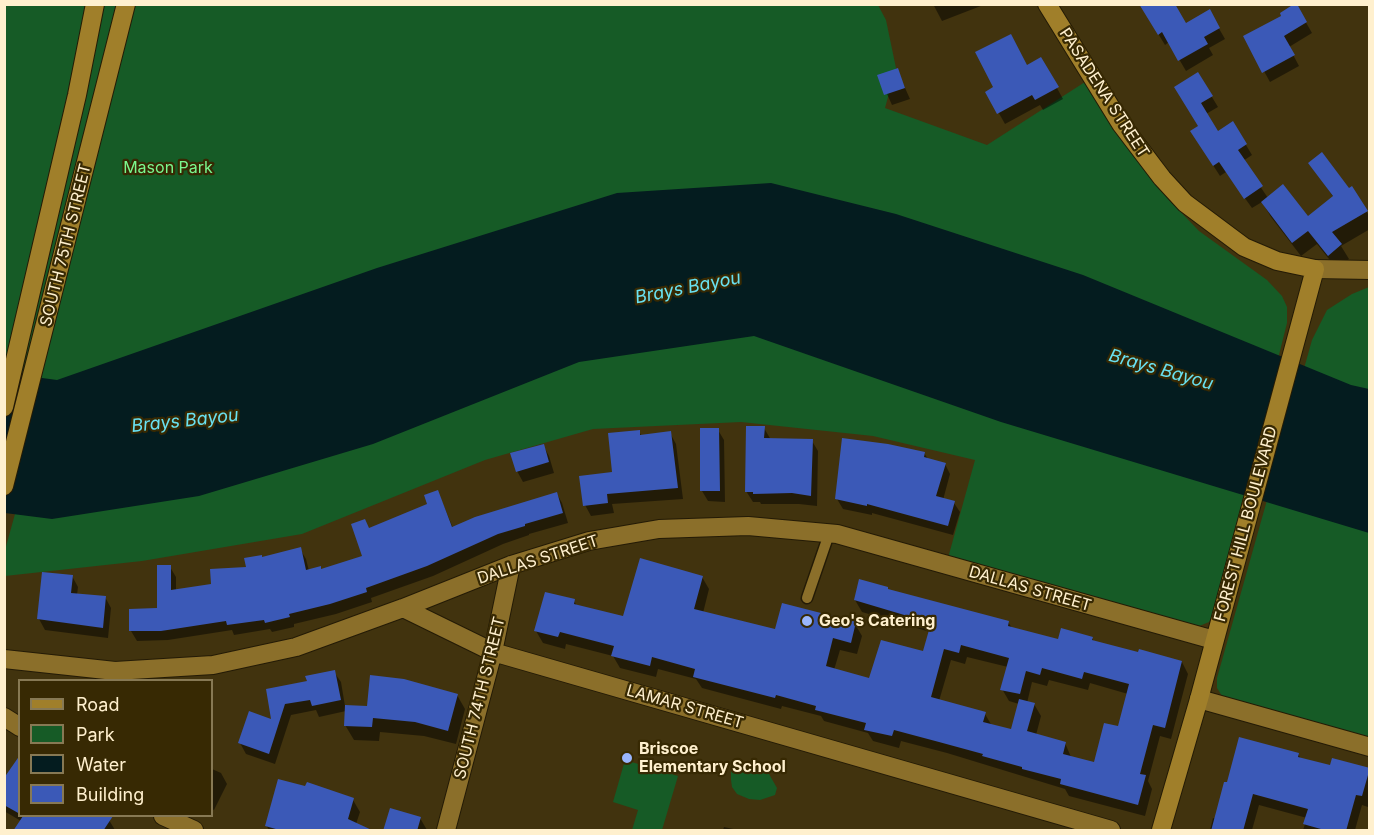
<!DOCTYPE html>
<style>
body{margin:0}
#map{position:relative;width:1374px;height:835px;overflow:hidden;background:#41330e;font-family:Inter,sans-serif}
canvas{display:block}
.frame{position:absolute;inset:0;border:6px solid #fff0ce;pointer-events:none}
.legend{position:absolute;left:18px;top:679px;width:195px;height:138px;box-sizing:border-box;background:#372903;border:2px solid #877954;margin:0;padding:8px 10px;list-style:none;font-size:18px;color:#fff0ce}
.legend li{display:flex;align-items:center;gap:12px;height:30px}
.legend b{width:30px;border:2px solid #877954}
</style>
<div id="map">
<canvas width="1374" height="835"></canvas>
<div class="frame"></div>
<ul class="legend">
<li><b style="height:8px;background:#a07f2a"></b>Road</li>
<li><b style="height:16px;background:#165b26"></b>Park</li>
<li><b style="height:16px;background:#041c1f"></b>Water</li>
<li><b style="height:16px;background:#3b59b7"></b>Building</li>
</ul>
</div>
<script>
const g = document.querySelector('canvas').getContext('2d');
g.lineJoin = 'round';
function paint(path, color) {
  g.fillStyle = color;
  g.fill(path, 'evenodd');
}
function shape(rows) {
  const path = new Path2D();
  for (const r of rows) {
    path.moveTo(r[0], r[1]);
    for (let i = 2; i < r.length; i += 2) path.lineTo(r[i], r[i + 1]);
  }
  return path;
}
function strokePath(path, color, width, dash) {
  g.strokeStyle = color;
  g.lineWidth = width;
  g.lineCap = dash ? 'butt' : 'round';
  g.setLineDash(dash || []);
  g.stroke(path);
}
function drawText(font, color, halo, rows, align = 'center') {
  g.font = font + ' Inter,sans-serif';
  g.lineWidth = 4.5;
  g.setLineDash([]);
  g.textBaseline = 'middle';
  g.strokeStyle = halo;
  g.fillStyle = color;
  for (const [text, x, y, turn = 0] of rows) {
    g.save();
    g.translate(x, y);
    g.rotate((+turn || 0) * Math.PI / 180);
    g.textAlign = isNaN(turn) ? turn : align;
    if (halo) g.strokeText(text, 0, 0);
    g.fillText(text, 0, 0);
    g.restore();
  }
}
paint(shape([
 [5,5,878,5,886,20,896,68,885,108,987,145,1085,82,1136,159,1169,200,1199,231,1267,280,1282,296,1287,307,1287,323,1214,614,1209,622,1197,627,948,558,975,460,873,436,741,422,593,429,485,460,302,534,142,561,5,576,5,550,15,514,5,373],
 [1369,287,1369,738,1222,696,1217,688,1217,678,1312,340,1327,310,1352,294],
 [625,760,678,776,662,830,632,830,638,810,613,802],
 [736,764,742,764,749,771,762,771,769,774,777,788,775,795,760,800,749,799,737,794,732,787,731,780,731,771]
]), '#165b26');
paint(shape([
 [771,183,896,214,1083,275,1351,385,1369,389,1369,533,1001,422,754,336,579,362,373,444,199,496,52,519,5,513,5,373,57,380,377,268,617,193]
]), '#041c1f');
paint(shape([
 [933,4,986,4,942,21],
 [1140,4,1186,25,1209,11,1225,39,1209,48,1213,55,1186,71,1169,42,1165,45],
 [1296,5,1312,33,1289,47,1299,66,1270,82,1245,37,1283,16],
 [1041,59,1063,99,1043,110,1040,105,1005,124,987,92],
 [897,70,910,99,892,105,879,76],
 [1198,74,1218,107,1206,114,1218,133,1246,145,1252,155,1243,161,1268,198,1308,218,1334,198,1310,163,1349,190,1352,188,1370,217,1370,229,1341,246,1349,259,1337,269,1317,244,1301,256,1271,217,1262,202,1252,208,1226,172,1220,176,1198,142,1200,127],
 [764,428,771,440,812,441,818,451,817,506,799,504,761,504,760,502,753,502,746,491],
 [718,430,724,440,725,502,708,501,702,491],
 [639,432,642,436,670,433,676,444,683,499,612,504,614,513,591,516,585,505,613,474],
 [543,445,549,456,554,473,523,482,517,471],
 [924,453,928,459,945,464,950,474,943,500,954,503,960,512,953,535,872,513,872,515,843,509,837,499],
 [438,492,453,528,557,494,562,503,568,523,529,534,529,535,503,544,433,576,371,598,372,602,336,614,294,624,294,627,272,632,270,629,234,635,232,630,168,640,137,641,131,631,158,610,170,567,176,577,176,590,212,586,248,569,262,558,300,549,306,559,309,571,322,570,364,557,369,529,429,504],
 [72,576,78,587,77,595,105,597,111,608,108,638,45,630,39,619],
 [702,577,709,589,703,613,776,630,855,624,862,636,857,654,840,650,834,670,870,679,924,653,930,632,862,612,855,600,889,591,1008,622,1012,628,1059,641,1092,638,1094,642,1139,654,1182,662,1188,674,1171,739,1160,736,1148,781,1152,789,1145,816,1069,796,1065,789,947,753,901,741,899,748,873,741,868,733,824,721,821,716,782,706,781,709,702,688,696,679,658,669,656,677,620,668,613,656,566,644,565,649,543,643,536,631,574,601,577,606,624,618],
 [967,657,1008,667,1002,689,1009,701,1019,704,1012,731,992,726,985,714,939,701,951,660,965,664],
 [1049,680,1088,690,1090,683,1128,694,1119,728,1095,764,1071,757,1065,743,1036,735,1041,716,1034,704,1027,703,1032,682,1047,686],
 [334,672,341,682,345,706,368,708,457,695,465,709,456,744,424,736,380,732,379,741,354,740,345,725,346,711,319,717,316,710,291,715,275,764,246,754,240,743,273,721,268,690,308,683],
 [1298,754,1301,759,1331,767,1369,769,1370,802,1368,807,1362,805,1355,830,1303,830,1307,818,1259,805,1252,830,1210,830,1213,818,1216,819],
 [212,769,221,773,227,784,214,810,212,809],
 [20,773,20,816,102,816,109,820,115,830,15,830,21,821,4,811,4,781],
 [353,800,360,812,356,824,372,830,269,830,266,825],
 [420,818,427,830,385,830],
 [724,827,738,830,723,830]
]), '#0007');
paint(shape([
 [1139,4,1175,4,1186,23,1210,9,1220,28,1204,37,1208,44,1178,61,1162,32,1158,35],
 [1294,4,1297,4,1307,22,1284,36,1295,55,1262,73,1243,36,1281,16,1280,13],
 [1011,34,1027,65,1041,57,1059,87,1035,100,1032,95,997,114,985,92,993,87,975,52],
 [898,68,905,88,884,95,877,75],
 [1198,72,1213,96,1201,103,1218,131,1233,121,1247,144,1238,150,1263,186,1244,199,1219,162,1213,166,1190,131,1198,126,1174,87],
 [1322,152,1349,188,1352,186,1368,211,1332,232,1342,244,1328,256,1308,231,1292,243,1261,202,1283,184,1308,216,1333,196,1308,163],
 [746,426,765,426,764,438,813,439,811,496,792,493,753,494,753,492,745,492],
 [700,428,719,428,720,491,700,491],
 [640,430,640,435,671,431,678,488,607,494,608,503,583,506,579,476,612,472,608,433],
 [842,438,888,444,925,452,924,457,946,463,936,496,955,501,948,526,867,504,867,506,835,499],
 [544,444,549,462,516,472,510,453],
 [438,490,452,527,475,517,557,492,563,513,525,524,525,526,498,534,427,566,366,588,367,592,330,604,289,614,290,617,265,623,264,620,227,625,226,621,161,631,129,631,129,609,157,608,157,565,171,565,171,590,211,584,210,569,246,567,244,558,262,555,262,557,301,547,306,570,321,566,321,569,362,556,351,524,365,519,369,528,427,504,424,495],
 [640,558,703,576,694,609,775,629,782,603,856,622,851,643,833,638,826,666,869,678,881,640,923,651,931,623,854,600,859,579,888,587,888,589,1009,621,1008,626,1058,639,1061,628,1093,637,1092,640,1138,652,1139,649,1182,661,1165,728,1153,725,1140,774,1146,775,1138,805,1060,784,1061,779,1022,769,1022,767,982,756,983,754,939,742,894,730,892,736,864,730,866,723,815,710,816,706,776,695,775,698,693,677,695,669,652,657,650,666,611,656,614,646,560,632,558,637,534,631,545,592,575,599,574,604,623,616],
 [961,645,1009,658,1000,690,1020,694,1026,671,1040,675,1042,668,1082,679,1084,672,1129,684,1118,726,1104,723,1094,762,1063,754,1066,742,1027,731,1035,703,1019,699,1011,729,983,722,986,712,931,697,944,649,959,653],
 [42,572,73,575,71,593,106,596,103,628,37,619],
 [335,670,341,700,312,706,310,700,285,704,269,754,238,743,249,711,271,719,266,689,307,681,305,676],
 [370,675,404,679,458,694,448,731,415,722,373,718,372,727,344,726,345,705,367,706],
 [1239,737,1299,753,1298,757,1330,765,1332,758,1370,768,1362,796,1356,795,1346,831,1328,831,1303,824,1308,809,1253,794,1243,831,1211,831,1224,782,1227,782],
 [20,755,20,814,4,805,4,778],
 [278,779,305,786,307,782,354,798,348,819,374,831,283,831,265,826],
 [390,808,421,817,417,831,383,831],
 [23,816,113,816,103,831,13,831]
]), '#3b59b7');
const lane = shape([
 [807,598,829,534]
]);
const street = shape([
 [1315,269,1370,270],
 [403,608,493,652,1111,830],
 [4,659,115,671,213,665,296,647,403,608,511,565,589,541,659,529,748,526,837,534,1214,640],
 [1199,699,1370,747],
 [4,717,20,727],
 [163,816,194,830],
 [446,830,493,652,511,565]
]);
const secondary = shape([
 [1047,4,1121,124,1162,178,1185,203,1244,247,1277,261,1315,269,1199,699,1161,830],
 [4,407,77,95,95,4],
 [4,486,126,4]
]);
strokePath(lane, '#241b06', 13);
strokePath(street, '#241b06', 20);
strokePath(secondary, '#241b06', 20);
strokePath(lane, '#8b6f2a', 10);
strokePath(street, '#8b6f2a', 18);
strokePath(secondary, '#a07f2a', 18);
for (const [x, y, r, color] of [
 [807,621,6,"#99b5fd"],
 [627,758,6,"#99b5fd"]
]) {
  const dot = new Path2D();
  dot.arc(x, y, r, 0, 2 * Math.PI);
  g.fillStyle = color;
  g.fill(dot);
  strokePath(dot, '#372903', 2);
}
drawText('16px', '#fff0ce', '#372903', [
 ["PASADENA STREET",1104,93,57],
 ["SOUTH 75TH STREET",66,245,-76],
 ["FOREST HILL BOULEVARD",1246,524,-75],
 ["DALLAS STREET",538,560,-18],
 ["DALLAS STREET",1030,589,16],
 ["SOUTH 74TH STREET",480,698,-76],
 ["LAMAR STREET",685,707,16]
]);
drawText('16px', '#7af88e', '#372903', [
 ["Mason Park",168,168]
]);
drawText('bold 16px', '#fff0ce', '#372903', [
 ["Geo's Catering",819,621],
 ["Briscoe",639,749],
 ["Elementary School",639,767]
], 'left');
drawText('italic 18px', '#69e1f1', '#372903', [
 ["Brays Bayou",688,288,-11],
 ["Brays Bayou",1161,370,16],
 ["Brays Bayou",185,421,-6]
]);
</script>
